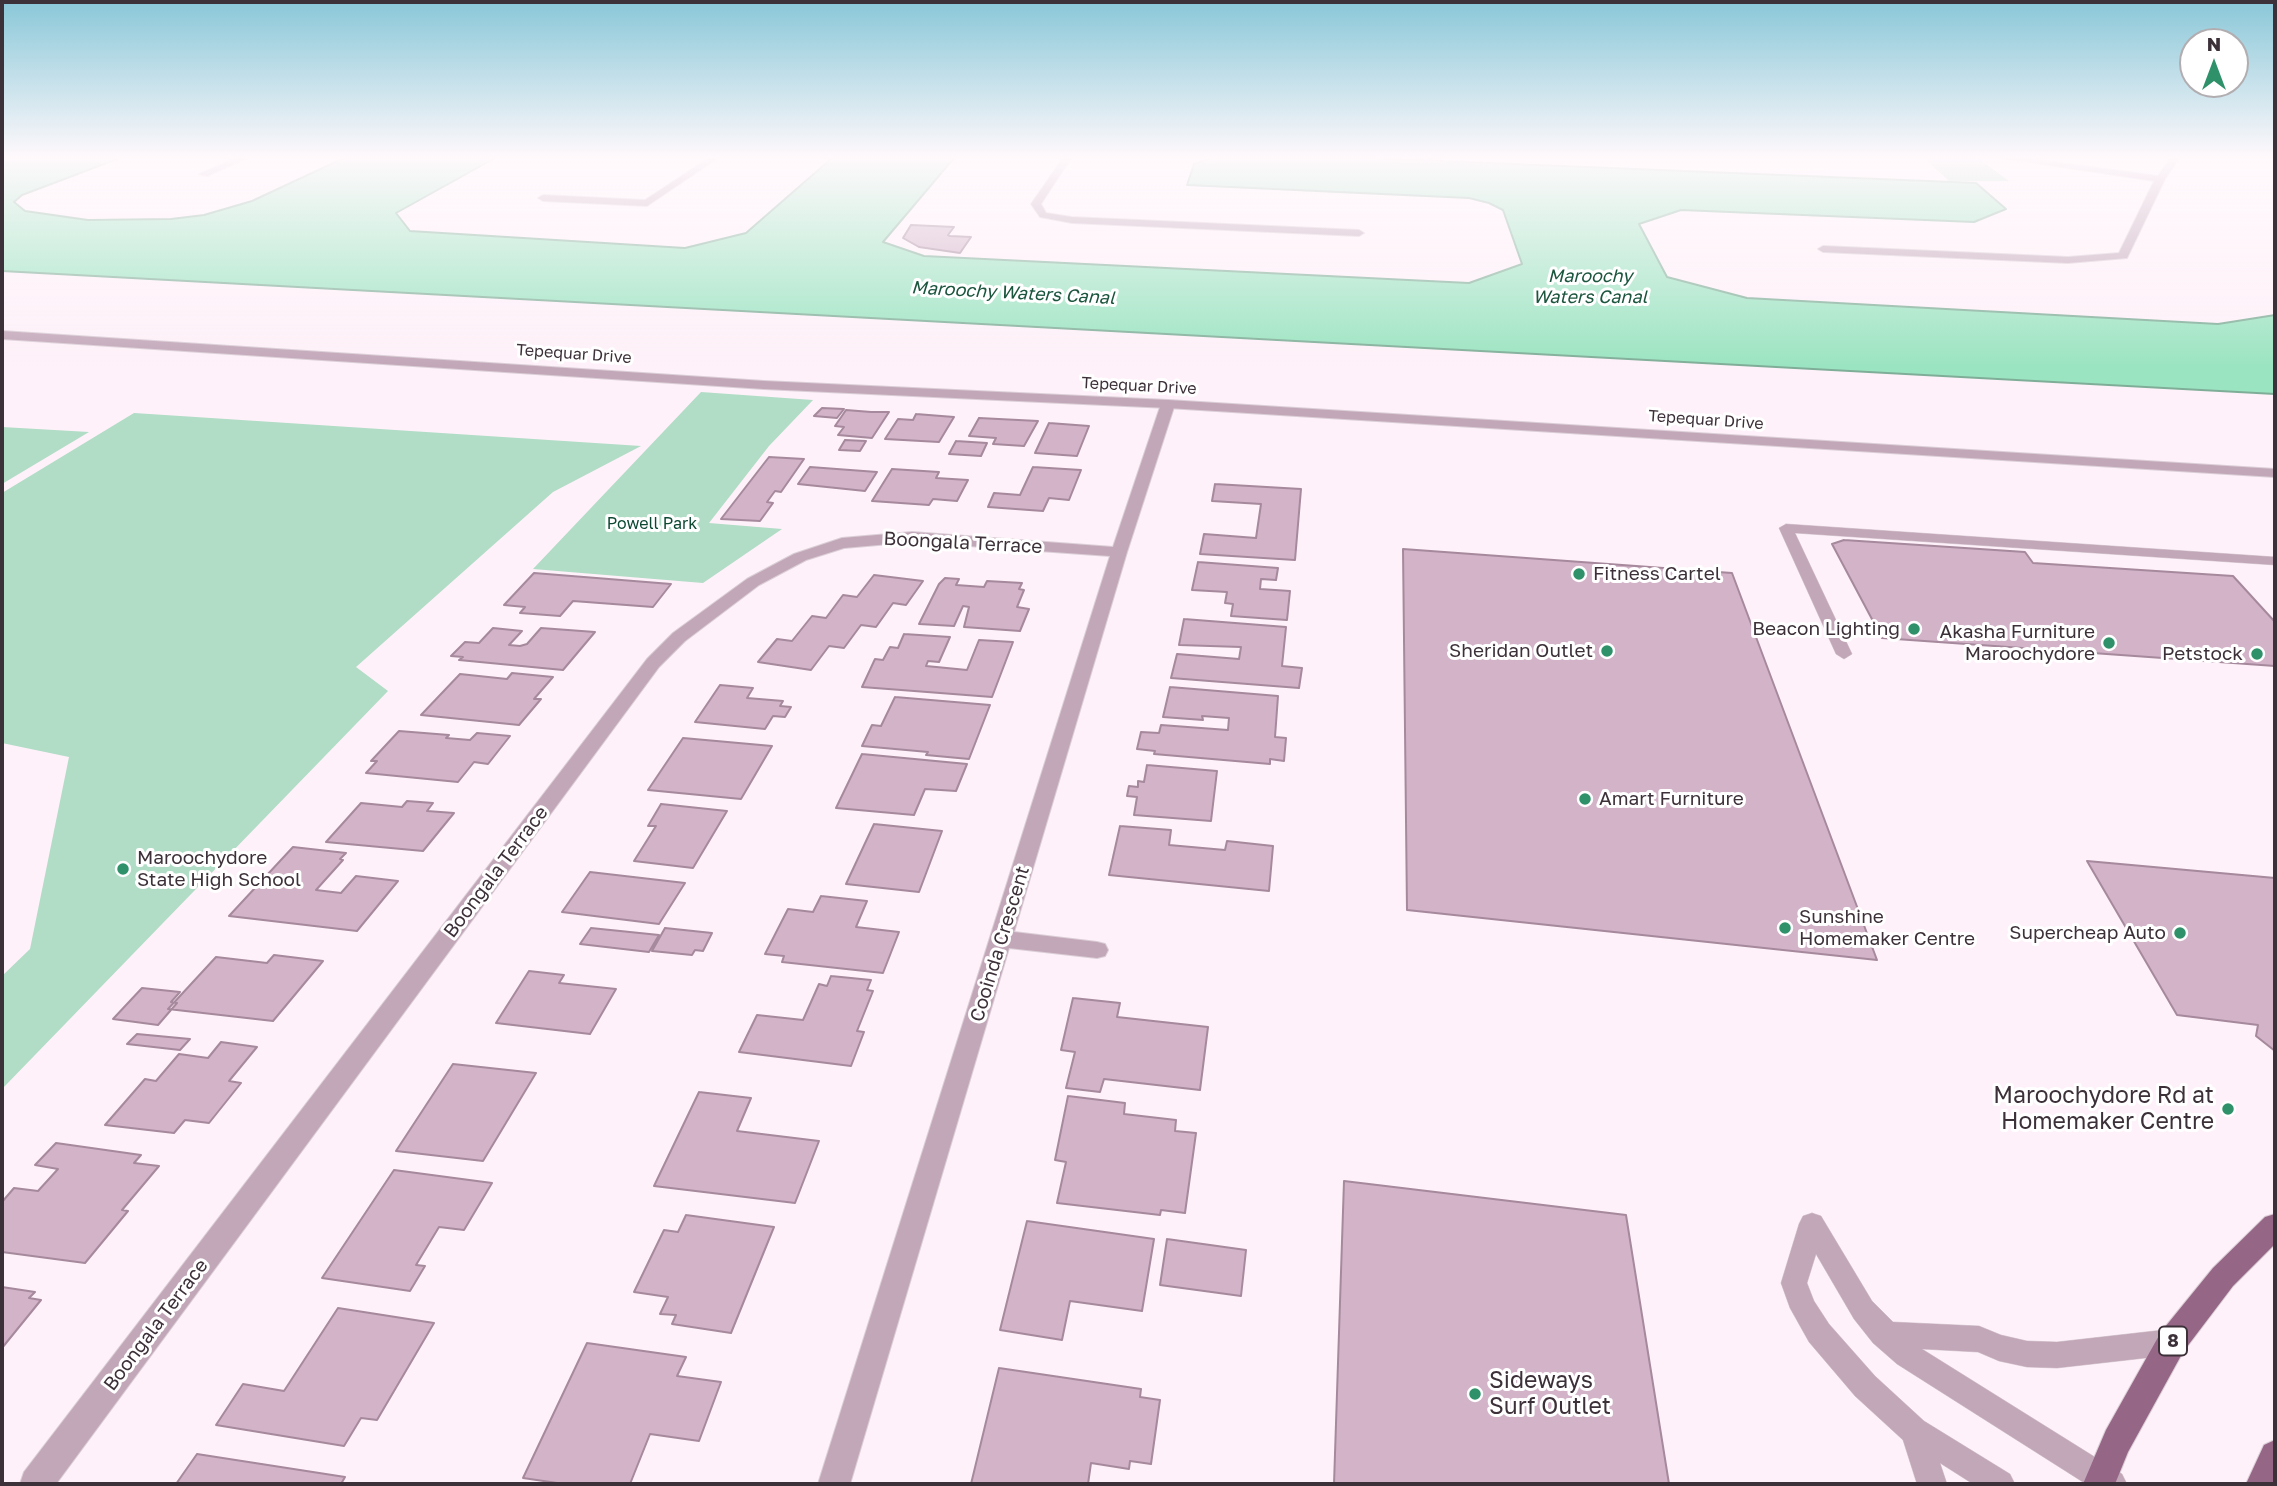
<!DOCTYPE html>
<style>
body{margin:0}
#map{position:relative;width:2277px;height:1486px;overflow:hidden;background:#fef1f9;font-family:"Golos Text",sans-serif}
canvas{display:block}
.frame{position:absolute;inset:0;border:4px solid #3d3139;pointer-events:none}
.north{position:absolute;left:2179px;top:28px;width:70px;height:70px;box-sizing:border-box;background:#fff;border:2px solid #b1adb0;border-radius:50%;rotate:0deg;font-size:19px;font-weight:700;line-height:28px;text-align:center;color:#3d3139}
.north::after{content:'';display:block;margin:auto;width:24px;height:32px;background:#2f916a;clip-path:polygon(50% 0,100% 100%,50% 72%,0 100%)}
</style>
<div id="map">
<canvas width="2277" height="1486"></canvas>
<div class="frame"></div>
<div class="north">N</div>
</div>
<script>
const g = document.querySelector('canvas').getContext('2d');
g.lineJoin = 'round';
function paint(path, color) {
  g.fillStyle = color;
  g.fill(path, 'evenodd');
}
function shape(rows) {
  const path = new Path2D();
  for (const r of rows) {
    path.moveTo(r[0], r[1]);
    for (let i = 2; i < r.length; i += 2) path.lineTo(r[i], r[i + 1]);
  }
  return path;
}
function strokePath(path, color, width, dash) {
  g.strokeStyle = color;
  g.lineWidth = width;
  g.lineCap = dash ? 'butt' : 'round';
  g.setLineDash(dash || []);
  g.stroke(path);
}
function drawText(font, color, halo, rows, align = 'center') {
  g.font = font + ' "Golos Text",sans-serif';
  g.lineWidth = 6;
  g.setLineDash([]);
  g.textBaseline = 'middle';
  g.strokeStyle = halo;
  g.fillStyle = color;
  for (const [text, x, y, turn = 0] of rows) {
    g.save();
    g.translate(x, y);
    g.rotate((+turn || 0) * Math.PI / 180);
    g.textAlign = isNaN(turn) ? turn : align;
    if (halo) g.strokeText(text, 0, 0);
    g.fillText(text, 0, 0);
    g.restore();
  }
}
paint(shape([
 [1924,158,1978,158,2009,181,1949,181],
 [701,392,813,400,769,446,709,523,782,529,703,583,533,569],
 [134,413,641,446,553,492,356,667,388,691,2,1089,2,976,30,949,69,757,2,743,2,493],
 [2,427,89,432,2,484]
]), '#b1dcc6');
const water = shape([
 [2,158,120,158,22,195,14,202,25,211,88,220,171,219,204,215,252,201,344,158,495,158,396,213,410,231,685,248,746,233,832,158,954,158,883,242,924,256,1469,283,1522,264,1503,210,1489,203,1469,198,1187,185,1194,164,1212,158,1369,158,1976,183,2006,209,1974,222,1681,210,1639,224,1667,277,1747,298,2218,324,2275,315,2275,394,2,271,2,158]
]);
paint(water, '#9be4c1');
strokePath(water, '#7fae98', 2);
const building = shape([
 [911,225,954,227,948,235,950,236,971,237,960,253,919,247,903,238,911,225],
 [822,408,844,409,837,418,814,416,822,408],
 [846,410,871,412,889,412,872,438,838,435,844,427,835,426,846,410],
 [916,414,954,417,939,442,885,439,898,419,913,420,916,414],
 [979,418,1038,421,1024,446,993,444,996,438,969,436,979,418],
 [1049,423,1089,426,1077,456,1035,453,1049,423],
 [845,440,866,441,860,451,839,450,845,440],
 [956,441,987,443,981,456,949,454,956,441],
 [769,457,804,459,781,492,775,491,767,502,773,503,760,521,721,519,769,457],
 [810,467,877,472,865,491,798,484,810,467],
 [1033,467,1081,470,1069,500,1049,498,1043,511,988,507,994,493,1020,495,1033,467],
 [892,469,939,472,936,478,968,480,957,501,933,499,929,505,872,501,892,469],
 [1215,484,1301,489,1295,560,1200,554,1204,534,1256,538,1261,504,1212,501,1215,484],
 [1844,540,2025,552,2033,563,2233,576,2275,622,2275,666,1882,638,1832,544,1844,540],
 [1403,549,1732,573,1877,960,1407,910,1403,549],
 [1198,562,1278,568,1276,580,1261,579,1260,589,1290,591,1287,620,1231,616,1233,604,1225,603,1227,592,1192,590,1198,562],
 [534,573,671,584,653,607,573,601,560,616,520,613,525,607,504,605,534,573],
 [874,575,923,581,906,605,893,603,876,627,861,625,844,648,829,646,811,670,758,662,777,639,792,641,812,616,826,618,843,595,857,597,874,575],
 [945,578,959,579,956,585,984,587,987,581,1022,583,1019,589,1024,590,1017,607,1029,609,1020,631,964,627,969,607,963,606,954,626,919,624,939,584,945,578],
 [1184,619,1286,627,1282,666,1302,668,1299,688,1171,678,1177,654,1239,659,1241,647,1179,645,1184,619],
 [493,628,522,631,509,645,520,646,527,644,541,628,595,632,563,670,459,660,463,657,451,656,465,642,479,643,493,628],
 [904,634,950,637,939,662,928,661,926,666,967,670,979,640,1013,642,992,697,862,687,875,659,883,660,890,647,898,648,904,634],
 [512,673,553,677,534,699,541,699,519,725,421,715,460,674,507,679,512,673],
 [720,685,753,688,747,698,783,701,780,706,791,707,785,717,773,716,765,729,695,722,720,685],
 [1170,687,1278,696,1275,737,1286,738,1284,761,1270,759,1270,764,1154,754,1155,751,1137,749,1141,732,1159,733,1161,725,1228,730,1229,718,1202,716,1203,720,1163,717,1170,687],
 [895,697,990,705,969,759,926,755,928,752,862,746,872,725,881,726,895,697],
 [399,731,449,735,446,738,470,740,477,733,510,736,488,764,474,762,458,782,366,773,377,761,371,761,399,731],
 [683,738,772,746,741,799,648,790,683,738],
 [862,754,967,764,956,791,925,789,914,815,836,808,862,754],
 [1147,765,1217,771,1211,821,1134,815,1137,797,1127,796,1129,786,1138,787,1138,781,1144,782,1147,765],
 [407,801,433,803,427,811,454,813,423,851,326,842,361,803,402,807,407,801],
 [661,804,727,811,693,868,634,861,656,826,648,826,661,804],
 [874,824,942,831,919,892,846,884,874,824],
 [1120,826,1171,830,1169,845,1225,850,1227,841,1273,846,1269,891,1109,875,1120,826],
 [293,847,346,853,340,859,343,860,316,890,341,893,356,876,398,881,357,931,229,916,293,847],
 [2087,861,2275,878,2275,1051,2256,1036,2258,1025,2177,1015,2087,861],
 [590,872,685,883,659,924,562,912,590,872],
 [821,896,867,901,856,927,899,932,883,973,782,962,784,956,765,954,788,909,813,912,821,896],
 [591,928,659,935,649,952,580,944,591,928],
 [665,928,712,933,703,951,695,950,692,955,652,951,665,928],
 [274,955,323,961,273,1021,168,1009,216,957,267,963,274,955],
 [529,971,564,975,559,983,616,989,590,1034,496,1023,529,971],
 [831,976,871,980,867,990,873,991,857,1031,864,1032,851,1066,739,1052,757,1015,803,1020,819,984,827,986,831,976],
 [142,988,180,992,171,1002,177,1003,158,1025,113,1019,142,988],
 [1073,998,1120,1003,1117,1017,1208,1027,1200,1090,1104,1079,1100,1092,1066,1088,1075,1052,1061,1050,1073,998],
 [137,1034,190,1039,180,1050,127,1044,137,1034],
 [221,1042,257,1047,229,1081,241,1083,209,1123,185,1120,174,1133,105,1125,145,1079,156,1081,179,1054,208,1058,221,1042],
 [453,1064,536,1073,483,1161,396,1151,453,1064],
 [699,1092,751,1098,737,1131,819,1141,795,1203,654,1186,699,1092],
 [1068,1096,1125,1103,1124,1114,1176,1120,1175,1131,1196,1133,1185,1213,1161,1210,1160,1215,1057,1203,1066,1162,1055,1160,1068,1096],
 [56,1143,141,1155,134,1163,159,1166,122,1210,128,1211,85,1263,2,1252,2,1202,14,1188,38,1191,58,1169,35,1165,56,1143],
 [394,1170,492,1183,464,1230,439,1227,416,1265,425,1266,410,1291,322,1278,394,1170],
 [1344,1181,1626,1215,1669,1484,1334,1484,1344,1181],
 [686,1215,774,1227,731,1333,672,1324,676,1315,660,1314,668,1297,634,1292,664,1230,678,1232,686,1215],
 [1027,1221,1154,1239,1142,1311,1070,1301,1062,1340,1000,1330,1027,1221],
 [1167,1239,1246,1250,1241,1296,1160,1285,1167,1239],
 [2,1287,35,1292,29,1298,41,1300,2,1348,2,1287],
 [338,1308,434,1323,377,1420,361,1418,344,1446,216,1425,243,1384,284,1391,338,1308],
 [587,1343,686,1357,677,1376,721,1382,699,1441,650,1434,630,1484,564,1484,523,1478,587,1343],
 [999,1368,1141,1389,1140,1397,1160,1400,1151,1464,1130,1461,1129,1469,1091,1463,1088,1484,971,1484,999,1368],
 [197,1454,345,1477,341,1484,176,1484,197,1454]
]);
paint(building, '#d2b3c8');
strokePath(building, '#a6899c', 2);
const service = shape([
 [1786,524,2275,557,2275,565,1795,533,1852,654,1844,659,1836,654,1779,528,1786,524],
 [1812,1213,1821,1216,1872,1301,1893,1322,1979,1326,2001,1335,2027,1341,2057,1342,2172,1329,2182,1333,2186,1342,2182,1351,2172,1355,2057,1368,2027,1367,1999,1361,1978,1352,1922,1349,2122,1474,2127,1484,2086,1484,1897,1364,1873,1343,1854,1319,1816,1254,1807,1283,1814,1301,1829,1324,1875,1376,1924,1421,2010,1474,2015,1484,1973,1484,1940,1463,1947,1484,1917,1484,1903,1440,1855,1396,1809,1342,1790,1308,1781,1283,1799,1224,1803,1216,1812,1213]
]);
const minor = shape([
 [237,158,247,158,207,176,199,174,237,158],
 [709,158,718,158,647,206,543,201,538,198,543,195,645,200,709,158],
 [1063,158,1071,158,1041,204,1046,213,1072,217,1359,230,1364,233,1359,236,1072,223,1040,217,1031,204,1063,158],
 [2002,158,2022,158,2158,176,2171,158,2179,158,2165,179,2127,258,2068,263,1823,252,1818,249,1823,246,2068,257,2119,253,2154,181,2002,158],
 [1168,400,1175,404,1127,552,1014,932,1097,942,1105,944,1108,950,1105,956,1097,958,1009,948,850,1484,818,1484,1110,556,912,542,844,548,806,560,759,585,685,641,659,667,56,1484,20,1484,24,1472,647,659,673,633,747,579,794,554,842,538,912,532,1113,547,1161,404,1168,400]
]);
const tertiary = shape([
 [2,331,764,381,1168,400,2275,469,2275,477,1168,408,764,389,2,339,2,331]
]);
const primary = shape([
 [2275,1214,2275,1244,2233,1286,2183,1352,2128,1452,2115,1484,2083,1484,2106,1430,2161,1332,2213,1268,2265,1217,2275,1214],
 [2275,1440,2275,1484,2246,1484,2264,1445,2275,1440]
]);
strokePath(service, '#dbced6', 1);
strokePath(minor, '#dbced6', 2);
strokePath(tertiary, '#dbced6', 2);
strokePath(primary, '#dbced6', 2);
paint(service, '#c2a7b9');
paint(minor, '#c2a7b9');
paint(tertiary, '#c2a7b9');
paint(primary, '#956686');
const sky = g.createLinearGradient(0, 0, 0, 366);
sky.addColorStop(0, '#89c7d8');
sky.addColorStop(0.43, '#fff9fc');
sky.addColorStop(1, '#fff9fc00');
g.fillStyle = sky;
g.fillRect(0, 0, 2277, 366);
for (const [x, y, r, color] of [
 [1579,574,7,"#2f916a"],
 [1914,629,7,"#2f916a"],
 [2109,643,7,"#2f916a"],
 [1607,651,7,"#2f916a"],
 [2257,654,7,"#2f916a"],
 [1585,799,7,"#2f916a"],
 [123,869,7,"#2f916a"],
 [1785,928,7,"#2f916a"],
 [2180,933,7,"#2f916a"],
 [2228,1109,7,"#2f916a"],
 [1475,1394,7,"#2f916a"]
]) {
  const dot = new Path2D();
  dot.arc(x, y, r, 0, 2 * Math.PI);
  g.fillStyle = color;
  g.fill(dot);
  strokePath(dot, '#fff', 2.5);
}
drawText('16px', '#3d3139', '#fff', [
 ["Tepequar Drive",574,354,4],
 ["Tepequar Drive",1139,386,3],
 ["Tepequar Drive",1706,420,4]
]);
drawText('16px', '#0c4832', '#fff', [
 ["Powell Park",652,524]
]);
drawText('italic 18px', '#1c553e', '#fff', [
 ["Maroochy",1590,276],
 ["Waters Canal",1590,297],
 ["Maroochy Waters Canal",1013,293,3]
]);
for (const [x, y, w] of [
 [2173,1341,28]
]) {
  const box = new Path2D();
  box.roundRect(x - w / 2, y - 14.5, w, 29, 5);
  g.fillStyle = '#fff';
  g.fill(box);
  strokePath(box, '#3d3139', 2);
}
drawText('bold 18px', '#3d3139', null, [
 ["8",2173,1341]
]);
drawText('19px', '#3d3139', '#fff', [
 ["Boongala Terrace",963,543,3],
 ["Boongala Terrace",496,872,-53],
 ["Cooinda Crescent",1000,944,-73],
 ["Boongala Terrace",156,1325,-53]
]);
drawText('19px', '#3d3139', '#fff', [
 ["Fitness Cartel",1593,574,"left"],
 ["Beacon Lighting",1900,629],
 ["Akasha Furniture",2095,632],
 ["Maroochydore",2095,654],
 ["Sheridan Outlet",1593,651],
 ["Petstock",2243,654],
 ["Amart Furniture",1599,799,"left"],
 ["Maroochydore",137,858,"left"],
 ["State High School",137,880,"left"],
 ["Sunshine",1799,917,"left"],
 ["Homemaker Centre",1799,939,"left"],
 ["Supercheap Auto",2166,933]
], 'right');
drawText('23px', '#3d3139', '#fff', [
 ["Maroochydore Rd at",2214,1096],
 ["Homemaker Centre",2214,1122],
 ["Sideways",1489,1381,"left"],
 ["Surf Outlet",1489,1407,"left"]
], 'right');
</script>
